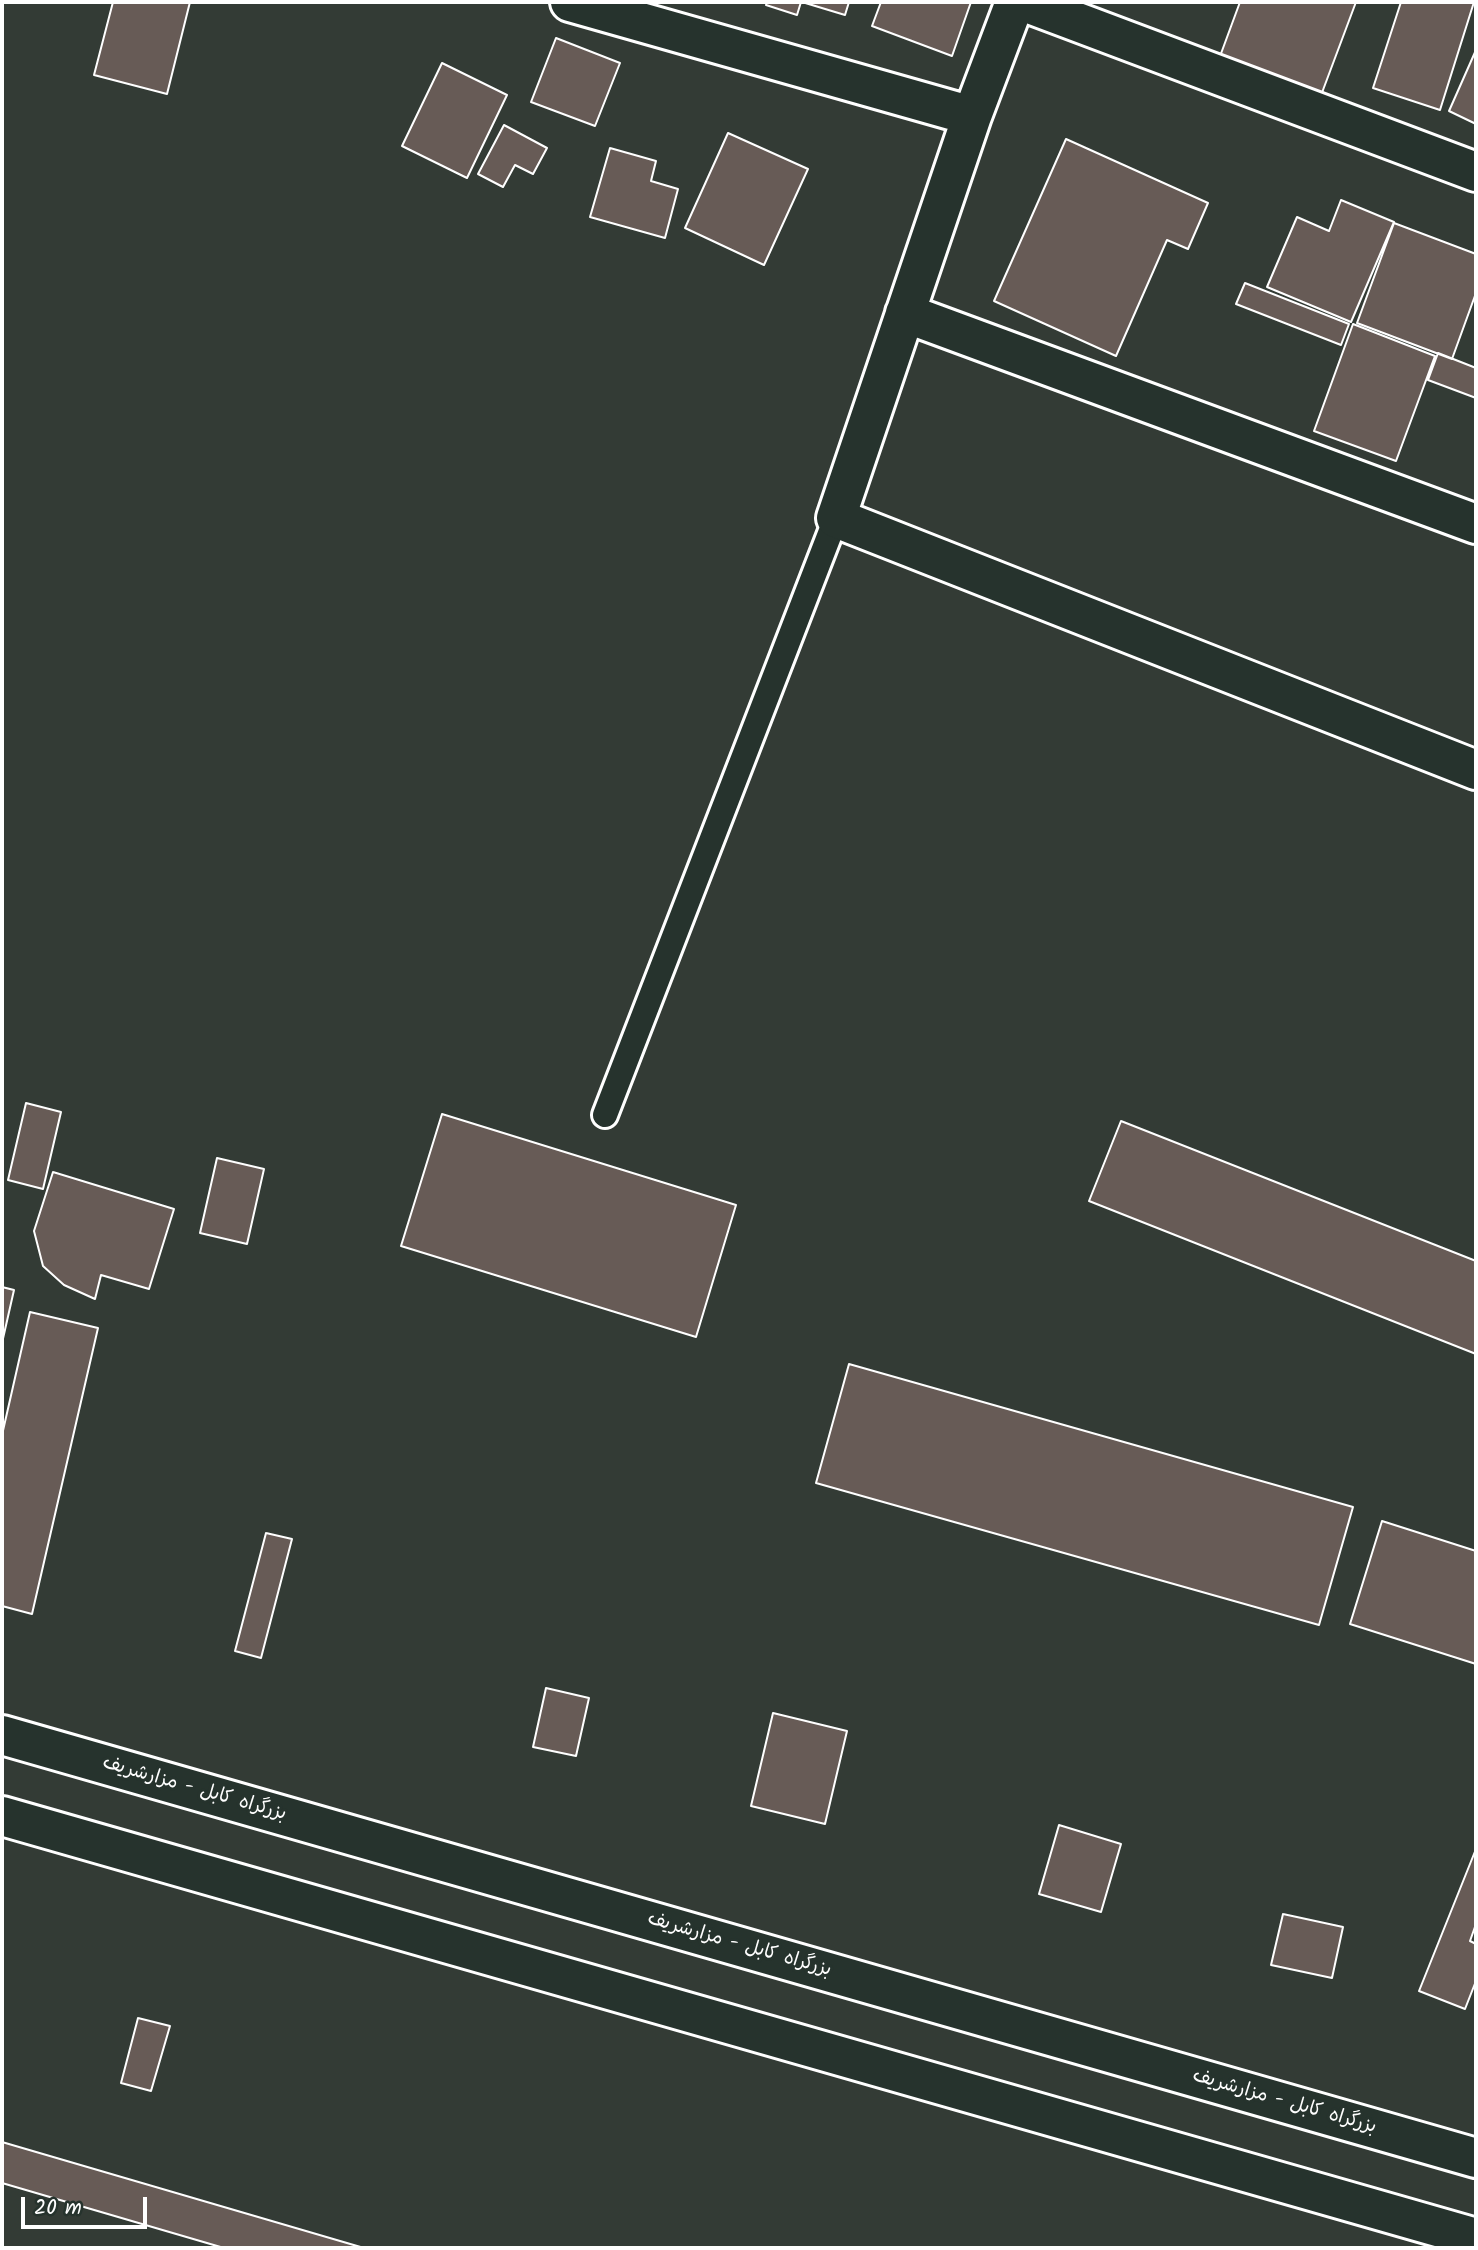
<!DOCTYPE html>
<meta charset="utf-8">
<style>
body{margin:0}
#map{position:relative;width:1478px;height:2250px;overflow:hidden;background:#333b35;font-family:Kalam,sans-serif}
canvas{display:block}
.frame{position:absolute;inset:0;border:4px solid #fff;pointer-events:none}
.scale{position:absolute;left:21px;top:2197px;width:126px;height:32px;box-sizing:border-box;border:4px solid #fff;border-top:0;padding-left:9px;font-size:21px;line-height:24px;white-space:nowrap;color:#fff;-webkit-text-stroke:5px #26332d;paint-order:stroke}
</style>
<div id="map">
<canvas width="1478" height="2250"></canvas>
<div class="frame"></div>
<div class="scale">20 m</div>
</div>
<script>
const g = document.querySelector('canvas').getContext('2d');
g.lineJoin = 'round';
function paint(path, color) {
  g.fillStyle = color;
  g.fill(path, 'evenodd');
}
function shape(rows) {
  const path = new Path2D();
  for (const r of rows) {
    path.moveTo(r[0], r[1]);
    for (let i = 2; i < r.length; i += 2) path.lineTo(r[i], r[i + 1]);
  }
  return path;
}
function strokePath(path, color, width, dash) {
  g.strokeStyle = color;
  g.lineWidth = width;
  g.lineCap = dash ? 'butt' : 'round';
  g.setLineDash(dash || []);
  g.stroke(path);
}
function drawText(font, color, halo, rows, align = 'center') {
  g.font = font + ' Kalam,"Playpen Sans Arabic",sans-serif';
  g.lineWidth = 6;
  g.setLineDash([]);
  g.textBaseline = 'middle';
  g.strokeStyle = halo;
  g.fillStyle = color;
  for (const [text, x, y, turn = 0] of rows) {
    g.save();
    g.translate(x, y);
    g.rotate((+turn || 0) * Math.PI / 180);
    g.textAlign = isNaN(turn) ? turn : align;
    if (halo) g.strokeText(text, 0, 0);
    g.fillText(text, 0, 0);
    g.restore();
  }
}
const building = shape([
 [113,2,190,2,167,94,94,75,113,2],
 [767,2,801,2,797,15,766,5,767,2],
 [802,2,849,2,845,15,802,2],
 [881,2,971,2,952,56,872,26,881,2],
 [1240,2,1356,2,1320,98,1219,59,1240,2],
 [1401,2,1474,2,1440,110,1373,88,1401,2],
 [556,38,620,63,595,126,531,102,556,38],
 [1476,50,1476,124,1449,111,1476,50],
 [442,63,507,95,467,178,402,146,442,63],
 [504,125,547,148,533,174,515,165,503,187,478,174,504,125],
 [728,133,808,169,764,265,685,228,728,133],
 [1066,139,1208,203,1188,249,1167,240,1116,356,994,301,1066,139],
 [610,148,656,161,651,181,678,189,665,238,590,217,610,148],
 [1341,200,1394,222,1351,322,1267,287,1297,217,1329,231,1341,200],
 [1394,223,1476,254,1476,293,1452,359,1357,323,1394,223],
 [1245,283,1349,324,1341,345,1236,304,1245,283],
 [1353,324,1435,356,1396,461,1314,431,1353,324],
 [1438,353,1476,368,1476,398,1428,380,1438,353],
 [26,1103,61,1112,43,1189,8,1180,26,1103],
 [442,1114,736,1205,696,1337,401,1246,442,1114],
 [1121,1121,1476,1261,1476,1354,1089,1201,1121,1121],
 [217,1158,264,1169,247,1244,200,1233,217,1158],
 [53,1172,174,1209,149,1289,101,1275,95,1299,64,1285,43,1266,34,1231,53,1172],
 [2,1287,14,1290,2,1343,2,1287],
 [30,1312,98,1328,32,1614,2,1606,2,1435,30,1312],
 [849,1364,1353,1507,1319,1625,816,1483,849,1364],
 [1382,1521,1476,1551,1476,1664,1350,1624,1382,1521],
 [266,1533,292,1539,261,1658,235,1651,266,1533],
 [546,1688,589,1698,576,1756,533,1747,546,1688],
 [773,1713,847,1731,825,1824,751,1806,773,1713],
 [1059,1825,1121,1844,1101,1912,1039,1894,1059,1825],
 [1476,1849,1476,1924,1470,1941,1476,1944,1476,1981,1465,2009,1419,1991,1476,1849],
 [1283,1914,1343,1927,1332,1978,1271,1965,1283,1914],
 [138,2018,170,2026,151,2091,121,2083,138,2018],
 [2,2142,364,2248,224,2248,2,2183,2,2142]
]);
paint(building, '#675b56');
strokePath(building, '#fff', 2);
const lane = shape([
 [605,1115,836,518]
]);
const street = shape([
 [570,2,972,116,1015,2],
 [1024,2,1476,172],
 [972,116,836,518,1476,770],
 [905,313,1476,524]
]);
const highway = shape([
 [2,1735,1476,2158],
 [2,1816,1476,2238]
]);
strokePath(lane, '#fff', 30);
strokePath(street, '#fff', 44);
strokePath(highway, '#fff', 44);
strokePath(lane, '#26332d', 24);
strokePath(street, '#26332d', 38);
strokePath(highway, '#26332d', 38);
drawText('19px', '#fff', '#26332d', [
 ["بزرگراه کابل - مزارشریف",194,1790,16],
 ["بزرگراه کابل - مزارشریف",739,1946,16],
 ["بزرگراه کابل - مزارشریف",1284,2103,16]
]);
</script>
